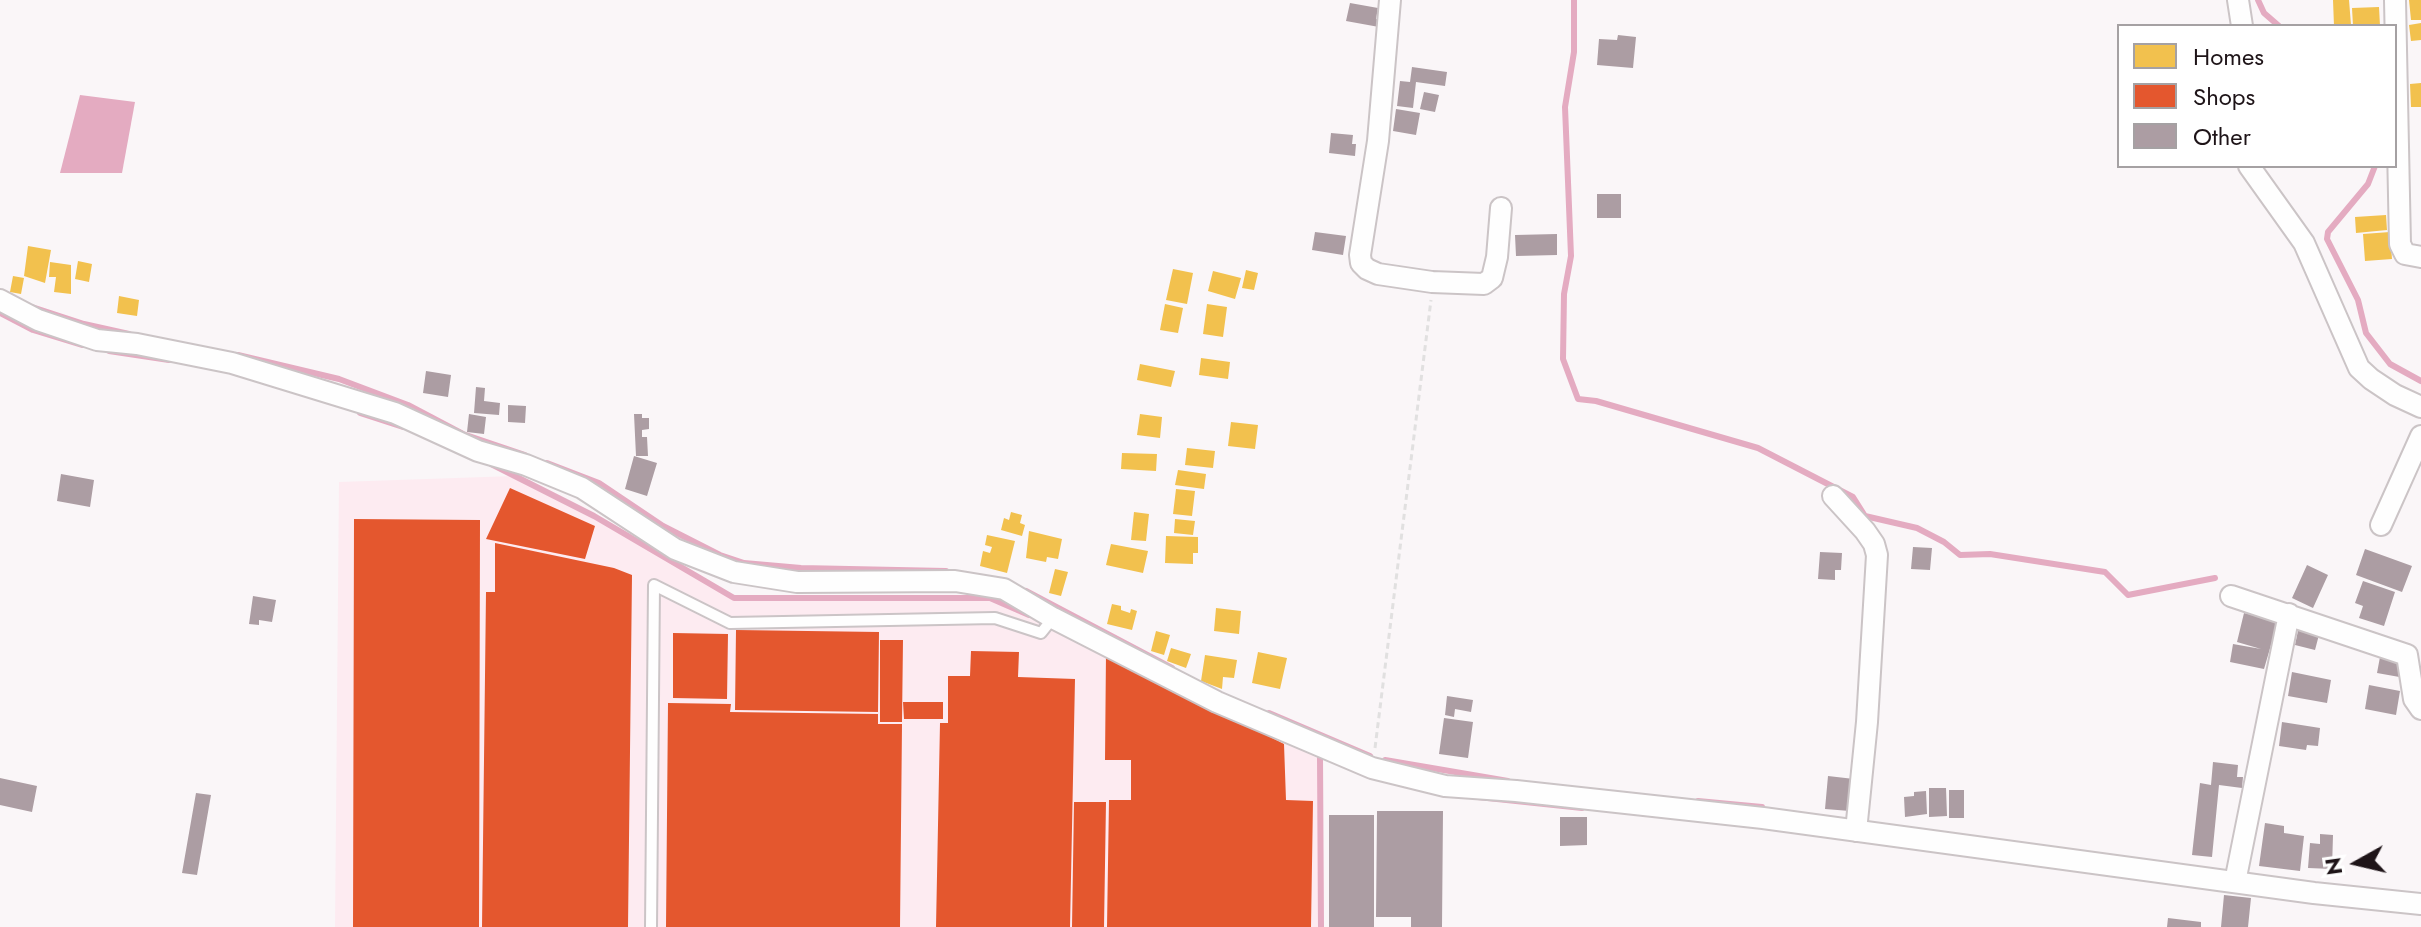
<!DOCTYPE html>
<style>
body{margin:0}
#map{position:relative;width:2421px;height:927px;overflow:hidden;background:#faf6f8;font-family:Jost,sans-serif}
canvas{display:block}
.legend{position:absolute;left:2117px;top:24px;width:280px;height:144px;box-sizing:border-box;background:#fff;border:2px solid #a5a1a3;margin:0;padding:10px 14px;list-style:none;font-size:24px;color:#1e1418}
.legend li{display:flex;align-items:center;gap:16px;height:40px}
.legend b{width:40px;border:2px solid #a5a1a3}
.north{position:absolute;left:2317px;top:823px;width:80px;height:80px;-webkit-text-stroke:6px #fff;paint-order:stroke;rotate:262deg;font-size:22px;font-weight:700;line-height:32px;text-align:center;color:#1e1418}
.north::after{content:'';display:block;margin:auto;width:28px;height:36px;background:#1e1418;clip-path:polygon(50% 0,100% 100%,50% 72%,0 100%)}
</style>
<div id="map">
<canvas width="2421" height="927"></canvas>
<ul class="legend">
<li><b style="height:22px;background:#f2c14e"></b>Homes</li>
<li><b style="height:22px;background:#e4572e"></b>Shops</li>
<li><b style="height:22px;background:#ac9da3"></b>Other</li>
</ul>
<div class="north">N</div>
</div>
<script>
const g = document.querySelector('canvas').getContext('2d');
g.lineJoin = 'round';
function paint(path, color) {
  g.fillStyle = color;
  g.fill(path, 'evenodd');
}
function shape(rows) {
  const path = new Path2D();
  for (const r of rows) {
    path.moveTo(r[0], r[1]);
    for (let i = 2; i < r.length; i += 2) path.lineTo(r[i], r[i + 1]);
  }
  return path;
}
function strokePath(path, color, width, dash) {
  g.strokeStyle = color;
  g.lineWidth = width;
  g.lineCap = dash ? 'butt' : 'round';
  g.setLineDash(dash || []);
  g.stroke(path);
}
paint(shape([
 [514,476,595,516,734,598,990,598,1094,642,1286,737,1320,757,1321,927,335,927,339,482]
]), '#fdebf1');
paint(shape([
 [80,95,135,102,122,173,60,173]
]), '#e4abc1');
paint(shape([
 [2333,0,2349,0,2351,25,2334,26],
 [2409,0,2421,0,2421,20,2411,20],
 [2379,7,2380,26,2353,26,2352,8],
 [2421,23,2421,40,2411,41,2409,25],
 [2421,83,2421,107,2411,107,2410,84],
 [2386,215,2387,230,2356,233,2355,217],
 [2390,232,2392,259,2365,261,2363,234],
 [28,246,51,250,45,283,24,276],
 [78,261,92,264,89,282,75,279],
 [50,262,71,265,71,294,54,292,56,277,49,277],
 [1173,269,1193,273,1187,304,1166,300],
 [1246,270,1258,273,1254,290,1242,288],
 [1213,271,1241,278,1235,299,1208,291],
 [13,276,24,278,21,294,10,292],
 [119,296,139,300,137,316,117,313],
 [1165,304,1183,308,1178,333,1160,330],
 [1207,304,1227,307,1223,337,1203,334],
 [1201,358,1230,362,1228,379,1199,375],
 [1140,364,1175,371,1171,387,1137,380],
 [1140,414,1162,417,1160,438,1137,435],
 [1231,422,1258,425,1255,449,1228,446],
 [1187,448,1215,451,1213,468,1185,465],
 [1122,453,1157,454,1156,471,1121,469],
 [1178,470,1206,474,1204,489,1175,485],
 [1176,489,1195,491,1192,516,1173,514],
 [1011,512,1022,515,1020,523,1025,525,1022,536,1001,530,1004,518,1009,520],
 [1134,512,1149,514,1146,541,1131,540],
 [1175,519,1195,521,1193,535,1174,533],
 [1029,531,1062,539,1058,559,1047,557,1046,562,1026,558],
 [987,535,1015,541,1007,573,980,566,983,551,990,553,992,547,985,545],
 [1166,536,1198,537,1198,553,1193,553,1193,564,1165,563],
 [1111,544,1148,551,1143,573,1106,565],
 [1055,569,1068,572,1061,596,1049,593],
 [1112,604,1121,606,1121,610,1130,613,1131,609,1137,611,1132,630,1107,624],
 [1216,608,1241,611,1239,634,1214,631],
 [1156,631,1170,635,1164,655,1151,651],
 [1171,648,1191,654,1186,668,1167,661],
 [1258,652,1287,658,1280,689,1252,683],
 [1205,655,1237,660,1234,678,1223,677,1222,689,1201,681]
]), '#f2c14e');
paint(shape([
 [510,488,595,526,585,559,486,539],
 [354,519,480,520,479,927,353,927],
 [495,543,614,568,632,575,628,927,482,927,486,592,495,592],
 [736,630,879,632,878,712,735,710],
 [673,633,728,634,727,699,673,698],
 [880,640,903,640,902,722,880,722],
 [971,651,1019,652,1018,677,1075,679,1070,927,936,927,940,723,948,723,948,676,970,676],
 [1106,653,1284,744,1286,800,1313,801,1311,927,1107,927,1109,800,1131,800,1131,760,1105,760],
 [903,702,943,702,943,719,904,719],
 [668,703,731,704,730,712,878,714,878,724,902,724,900,927,666,927],
 [1074,802,1106,802,1104,927,1072,927]
]), '#e4572e');
strokePath(shape([
 [1574,0,1574,52,1565,107,1571,256,1564,294,1563,359,1578,399,1596,401,1758,448,1853,497,1865,516,1917,528,1944,542,1960,555,1990,554,2105,572,2128,595,2215,578],
 [2258,0,2264,13,2279,26],
 [2375,166,2368,184,2328,232,2327,239,2358,300,2366,333,2390,364,2421,381],
 [32,307,84,324,129,334],
 [0,313,33,330,82,345],
 [109,351,169,360],
 [238,355,339,379,408,405,463,434,525,455],
 [360,413,403,427],
 [547,463,599,483,663,526,720,555,744,563,801,568,946,571],
 [491,464,594,516,734,598,990,598,1029,615],
 [1026,591,1172,668],
 [1269,713,1370,756],
 [1320,757,1321,927],
 [1385,760,1508,781],
 [1478,797,1582,808],
 [1698,801,1762,807]
]), '#e4abc1', 6);
paint(shape([
 [1350,3,1378,8,1376,19,1380,20,1379,27,1346,21],
 [1618,35,1636,37,1633,68,1597,65,1599,39,1617,40],
 [1412,67,1447,72,1445,86,1416,82,1413,108,1397,106,1400,81,1410,82],
 [1424,92,1439,95,1435,112,1420,109],
 [1396,109,1420,113,1416,135,1393,131],
 [1331,133,1353,135,1352,144,1356,144,1355,156,1329,153],
 [1597,194,1621,194,1621,218,1597,218],
 [1315,232,1346,236,1343,255,1312,250],
 [1557,234,1557,255,1516,256,1515,235],
 [426,371,451,375,448,397,423,393],
 [476,387,485,388,484,401,500,403,499,415,474,413],
 [508,405,526,406,525,423,508,422],
 [469,414,486,417,484,434,467,432],
 [634,414,642,414,642,418,649,418,649,429,642,430,642,437,647,437,648,456,636,456],
 [634,456,657,463,647,496,625,489],
 [61,474,94,480,90,507,57,501],
 [1913,547,1932,548,1930,570,1911,569],
 [2365,549,2412,566,2402,592,2356,575],
 [1820,552,1842,553,1841,570,1835,570,1835,580,1818,579],
 [2307,565,2328,575,2313,608,2292,598],
 [2363,581,2395,592,2384,626,2359,618,2363,606,2355,603],
 [253,596,276,600,272,622,259,620,259,625,249,624],
 [2244,613,2278,621,2264,669,2230,662,2233,644,2261,649,2237,642],
 [2299,626,2320,631,2315,650,2295,645],
 [2380,657,2408,662,2405,678,2377,673],
 [2292,672,2331,680,2327,703,2288,696],
 [2369,685,2400,691,2396,715,2365,709],
 [1447,696,1473,700,1471,712,1455,709,1454,717,1445,715],
 [1444,718,1473,722,1468,758,1439,754],
 [2282,722,2320,728,2318,746,2307,745,2306,750,2279,746],
 [2213,762,2238,765,2237,777,2243,777,2242,788,2219,785,2212,857,2192,855,2200,783,2211,785],
 [1828,776,1854,779,1850,811,1825,809],
 [0,778,37,786,32,812,0,805],
 [1929,788,1946,788,1947,816,1929,817],
 [1949,790,1964,790,1964,818,1949,818],
 [1926,791,1927,814,1905,817,1904,797,1914,796,1914,792],
 [196,793,211,795,197,875,182,873],
 [1377,811,1443,811,1442,927,1411,927,1411,917,1376,917],
 [1329,815,1374,815,1374,927,1329,927],
 [1560,817,1587,817,1587,845,1560,846],
 [2265,823,2284,826,2284,833,2304,836,2300,871,2259,866],
 [2320,834,2333,835,2332,869,2308,868,2310,843,2320,844],
 [2224,895,2251,898,2248,927,2221,927],
 [2168,918,2201,922,2201,927,2167,927]
]), '#ac9da3');
const service = shape([
 [651,927,654,585,730,623,995,618,1041,633,1053,618]
]);
const minor = shape([
 [1390,0,1378,141,1360,255,1361,263,1367,269,1378,274,1432,282,1484,284,1492,278,1497,257,1501,208],
 [2238,0,2242,26],
 [2395,0,2400,244,2405,254,2421,257],
 [2249,166,2304,243,2359,368,2371,379,2395,395,2421,407],
 [0,300,38,320,97,340,137,344,232,363,395,413,478,451,526,465,582,488,675,549,734,572,797,582,955,581,1004,589,1053,618,1217,702,1372,768,1445,786,1516,791,1763,818,2314,893,2421,904],
 [1833,496,1865,531,1874,544,1877,555,1867,722,1856,831],
 [2381,525,2421,436],
 [2231,596,2407,655,2414,699,2421,709],
 [2235,882,2289,614]
]);
strokePath(service, '#cbc4c6', 14);
strokePath(minor, '#cbc4c6', 24);
strokePath(shape([
 [1375,748,1431,300]
]), '#e1e0e0', 3, [6, 4]);
strokePath(service, '#fefefe', 10);
strokePath(minor, '#fefefe', 20);
</script>
